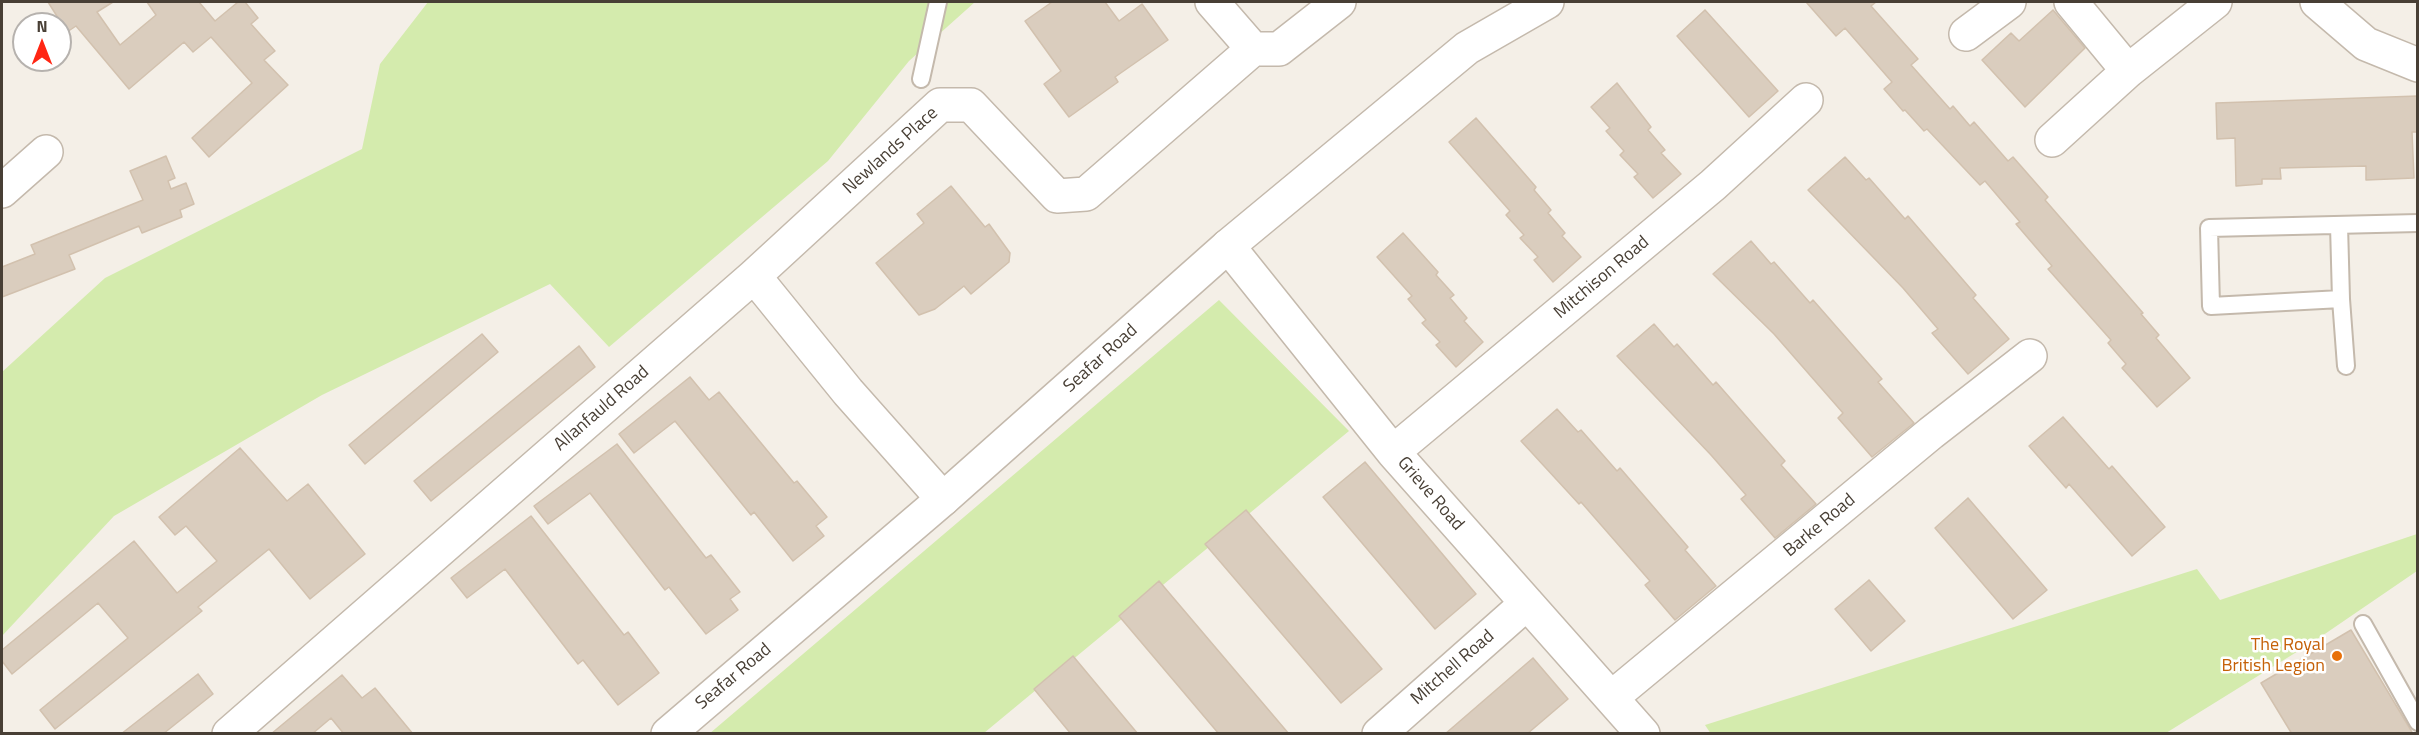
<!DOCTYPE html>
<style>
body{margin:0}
#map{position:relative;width:2419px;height:735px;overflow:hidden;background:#f4efe7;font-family:"Titillium Web",sans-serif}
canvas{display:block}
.frame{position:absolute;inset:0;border:3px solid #483f35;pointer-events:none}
.north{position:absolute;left:12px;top:12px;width:60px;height:60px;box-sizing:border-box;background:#fff;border:2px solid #b6b2ae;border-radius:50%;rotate:0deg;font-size:16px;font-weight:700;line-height:24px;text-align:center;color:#483f35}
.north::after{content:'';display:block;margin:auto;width:21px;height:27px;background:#ff2613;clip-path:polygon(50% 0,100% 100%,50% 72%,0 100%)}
</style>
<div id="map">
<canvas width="2419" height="735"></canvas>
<div class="frame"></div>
<div class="north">N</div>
</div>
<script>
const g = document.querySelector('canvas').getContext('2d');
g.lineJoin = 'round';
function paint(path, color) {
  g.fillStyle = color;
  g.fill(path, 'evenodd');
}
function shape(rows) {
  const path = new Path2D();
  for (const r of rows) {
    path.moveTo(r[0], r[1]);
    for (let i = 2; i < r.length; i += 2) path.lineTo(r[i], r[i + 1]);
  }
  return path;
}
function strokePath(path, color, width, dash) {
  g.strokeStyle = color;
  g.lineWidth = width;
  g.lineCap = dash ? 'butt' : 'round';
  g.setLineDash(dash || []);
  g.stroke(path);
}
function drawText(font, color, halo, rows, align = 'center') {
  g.font = font + ' "Titillium Web",sans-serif';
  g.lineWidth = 5;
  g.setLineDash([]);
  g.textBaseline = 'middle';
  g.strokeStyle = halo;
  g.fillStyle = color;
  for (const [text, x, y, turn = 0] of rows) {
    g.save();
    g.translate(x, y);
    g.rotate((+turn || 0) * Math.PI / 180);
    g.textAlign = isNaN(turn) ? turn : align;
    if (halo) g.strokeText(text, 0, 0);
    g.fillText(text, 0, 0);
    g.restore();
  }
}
paint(shape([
 [428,2,975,2,909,61,828,161,609,347,550,284,322,395,114,516,2,636,2,372,105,278,362,149,380,64],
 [1219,300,1349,431,984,733,709,734],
 [2417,534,2417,571,2316,640,2166,733,1711,734,1705,725,2197,569,2220,600]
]), '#d4ebad');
const building = shape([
 [48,2,113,2,97,12,120,45,156,15,147,2,199,2,215,21,238,2,245,2,258,18,251,24,275,51,264,60,288,85,209,157,192,138,252,83,211,37,193,52,184,42,129,89,76,26,67,32,48,2],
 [1052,2,1105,2,1119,21,1142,4,1168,40,1115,77,1118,82,1069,117,1044,84,1061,71,1025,21,1052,2],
 [1806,2,1876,2,1871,6,1918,59,1911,65,1950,109,1953,106,1970,126,1974,122,2008,161,2013,157,2048,197,2045,200,2143,313,2141,314,2159,335,2156,338,2190,378,2157,407,2122,368,2126,364,2108,343,2111,340,2048,269,2052,266,2016,224,2020,222,2002,201,1985,181,1980,185,1927,129,1924,131,1905,110,1903,111,1884,89,1892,82,1845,28,1836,36,1806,2],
 [1705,10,1778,91,1749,117,1677,36,1705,10],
 [2053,10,2085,48,2025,107,1982,60,2011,33,2019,41,2053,10],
 [1617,83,1651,127,1648,130,1665,150,1661,153,1681,174,1653,198,1634,177,1638,174,1620,155,1624,151,1606,131,1610,128,1591,107,1617,83],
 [2418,96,2418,132,2412,132,2414,178,2366,180,2366,166,2280,168,2281,179,2262,179,2262,184,2236,186,2235,138,2217,139,2216,103,2418,96],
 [1476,118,1536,187,1534,190,1551,210,1548,213,1565,233,1562,236,1581,257,1553,282,1534,260,1538,257,1520,238,1524,235,1506,215,1510,211,1449,142,1476,118],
 [166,156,175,178,168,181,171,189,186,183,194,204,180,210,182,217,142,233,139,226,69,255,75,269,2,297,2,267,35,254,31,245,143,200,130,171,166,156],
 [1845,157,1866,180,1869,178,1905,219,1908,216,1976,295,1973,298,2009,339,1968,374,1932,333,1938,329,1903,288,1808,190,1845,157],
 [951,186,985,227,989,224,1010,253,1009,262,971,294,964,286,935,309,919,315,876,263,924,223,917,214,951,186],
 [1403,233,1438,272,1436,275,1454,295,1450,298,1467,318,1464,321,1483,342,1456,367,1436,345,1440,342,1422,323,1426,320,1408,299,1412,296,1377,257,1403,233],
 [1751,241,1771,264,1774,262,1810,303,1813,300,1882,379,1878,382,1914,423,1872,457,1838,418,1843,413,1774,334,1713,274,1751,241],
 [1654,324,1674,347,1677,344,1713,385,1716,382,1785,461,1781,465,1816,504,1775,538,1741,499,1746,495,1711,455,1617,356,1654,324],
 [482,334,498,352,365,464,349,445,482,334],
 [579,346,595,367,431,501,414,481,579,346],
 [690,377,709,400,719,392,794,483,797,481,827,517,816,526,824,536,793,561,754,512,751,515,675,421,634,453,619,434,690,377],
 [1557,409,1578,432,1581,430,1617,471,1620,468,1688,547,1685,550,1716,586,1675,620,1645,585,1650,581,1581,502,1579,504,1521,441,1557,409],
 [2063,417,2109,469,2112,466,2165,527,2132,556,2069,484,2066,488,2029,446,2063,417],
 [617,444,706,558,711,555,740,592,730,599,738,610,706,634,669,587,665,590,590,493,548,524,534,506,617,444],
 [240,448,287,501,308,484,365,554,310,599,269,549,198,607,202,611,55,729,40,710,128,638,98,603,12,674,2,661,2,650,134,541,177,593,217,561,186,526,175,535,159,517,240,448],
 [1365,462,1476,594,1435,629,1323,497,1365,462],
 [1968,498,2047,590,2013,619,1935,528,1968,498],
 [1246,510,1382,669,1341,703,1205,544,1246,510],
 [531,516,624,635,628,632,659,673,618,705,583,660,578,664,505,569,467,598,451,578,531,516],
 [1869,580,1905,621,1871,651,1835,609,1869,580],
 [1159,581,1289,734,1219,734,1119,616,1159,581],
 [2351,630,2409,727,2413,734,2292,734,2261,683,2351,630],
 [1073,656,1138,734,1071,734,1034,689,1073,656],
 [1533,658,1568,699,1527,734,1445,734,1533,658],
 [198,674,213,694,163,734,121,734,198,674],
 [342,675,362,698,375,688,413,734,344,734,331,718,312,734,271,734,342,675]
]);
paint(building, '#dacdbe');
strokePath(building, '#d2c1ae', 1.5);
const service = shape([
 [921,79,938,2],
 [2339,225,2341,299,2211,306,2209,228,2418,223],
 [2341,299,2346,366],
 [2363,624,2418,722]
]);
const minor = shape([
 [1212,2,1253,49],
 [2071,2,2128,71],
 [2317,2,2366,44,2418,65],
 [1966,34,2009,2],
 [2052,140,2128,71,2215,2],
 [2,191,46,152],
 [1228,246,1393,452,1643,734],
 [754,276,940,105,971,105,1057,196,1086,194,1253,49,1279,49,1339,2],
 [1393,452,1713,185,1806,100],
 [1611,698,1931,433,2030,356],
 [229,734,754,276,848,392,943,499],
 [1379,734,1527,603]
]);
const tertiary = shape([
 [668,734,943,499,1228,246,1467,48,1547,2]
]);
strokePath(service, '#c4b9ac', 20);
strokePath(minor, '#c4b9ac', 36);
strokePath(tertiary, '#c4b9ac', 36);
strokePath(service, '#fff', 16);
strokePath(minor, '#fff', 33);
strokePath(tertiary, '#fff', 33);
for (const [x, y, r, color] of [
 [2337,656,6,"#e8710a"]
]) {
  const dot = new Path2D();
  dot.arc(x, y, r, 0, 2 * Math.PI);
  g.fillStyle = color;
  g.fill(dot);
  strokePath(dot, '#fff', 2);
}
drawText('18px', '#483f35', '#fff', [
 ["Newlands Place",891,151,-42],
 ["Mitchison Road",1602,278,-40],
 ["Seafar Road",1101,359,-42],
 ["Allanfauld Road",602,409,-41],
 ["Grieve Road",1430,494,49],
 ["Barke Road",1820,526,-40],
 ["Mitchell Road",1453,668,-41],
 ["Seafar Road",734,677,-40]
]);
drawText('18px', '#c56008', '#fff', [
 ["The Royal",2325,646],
 ["British Legion",2325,667]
], 'right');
</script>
